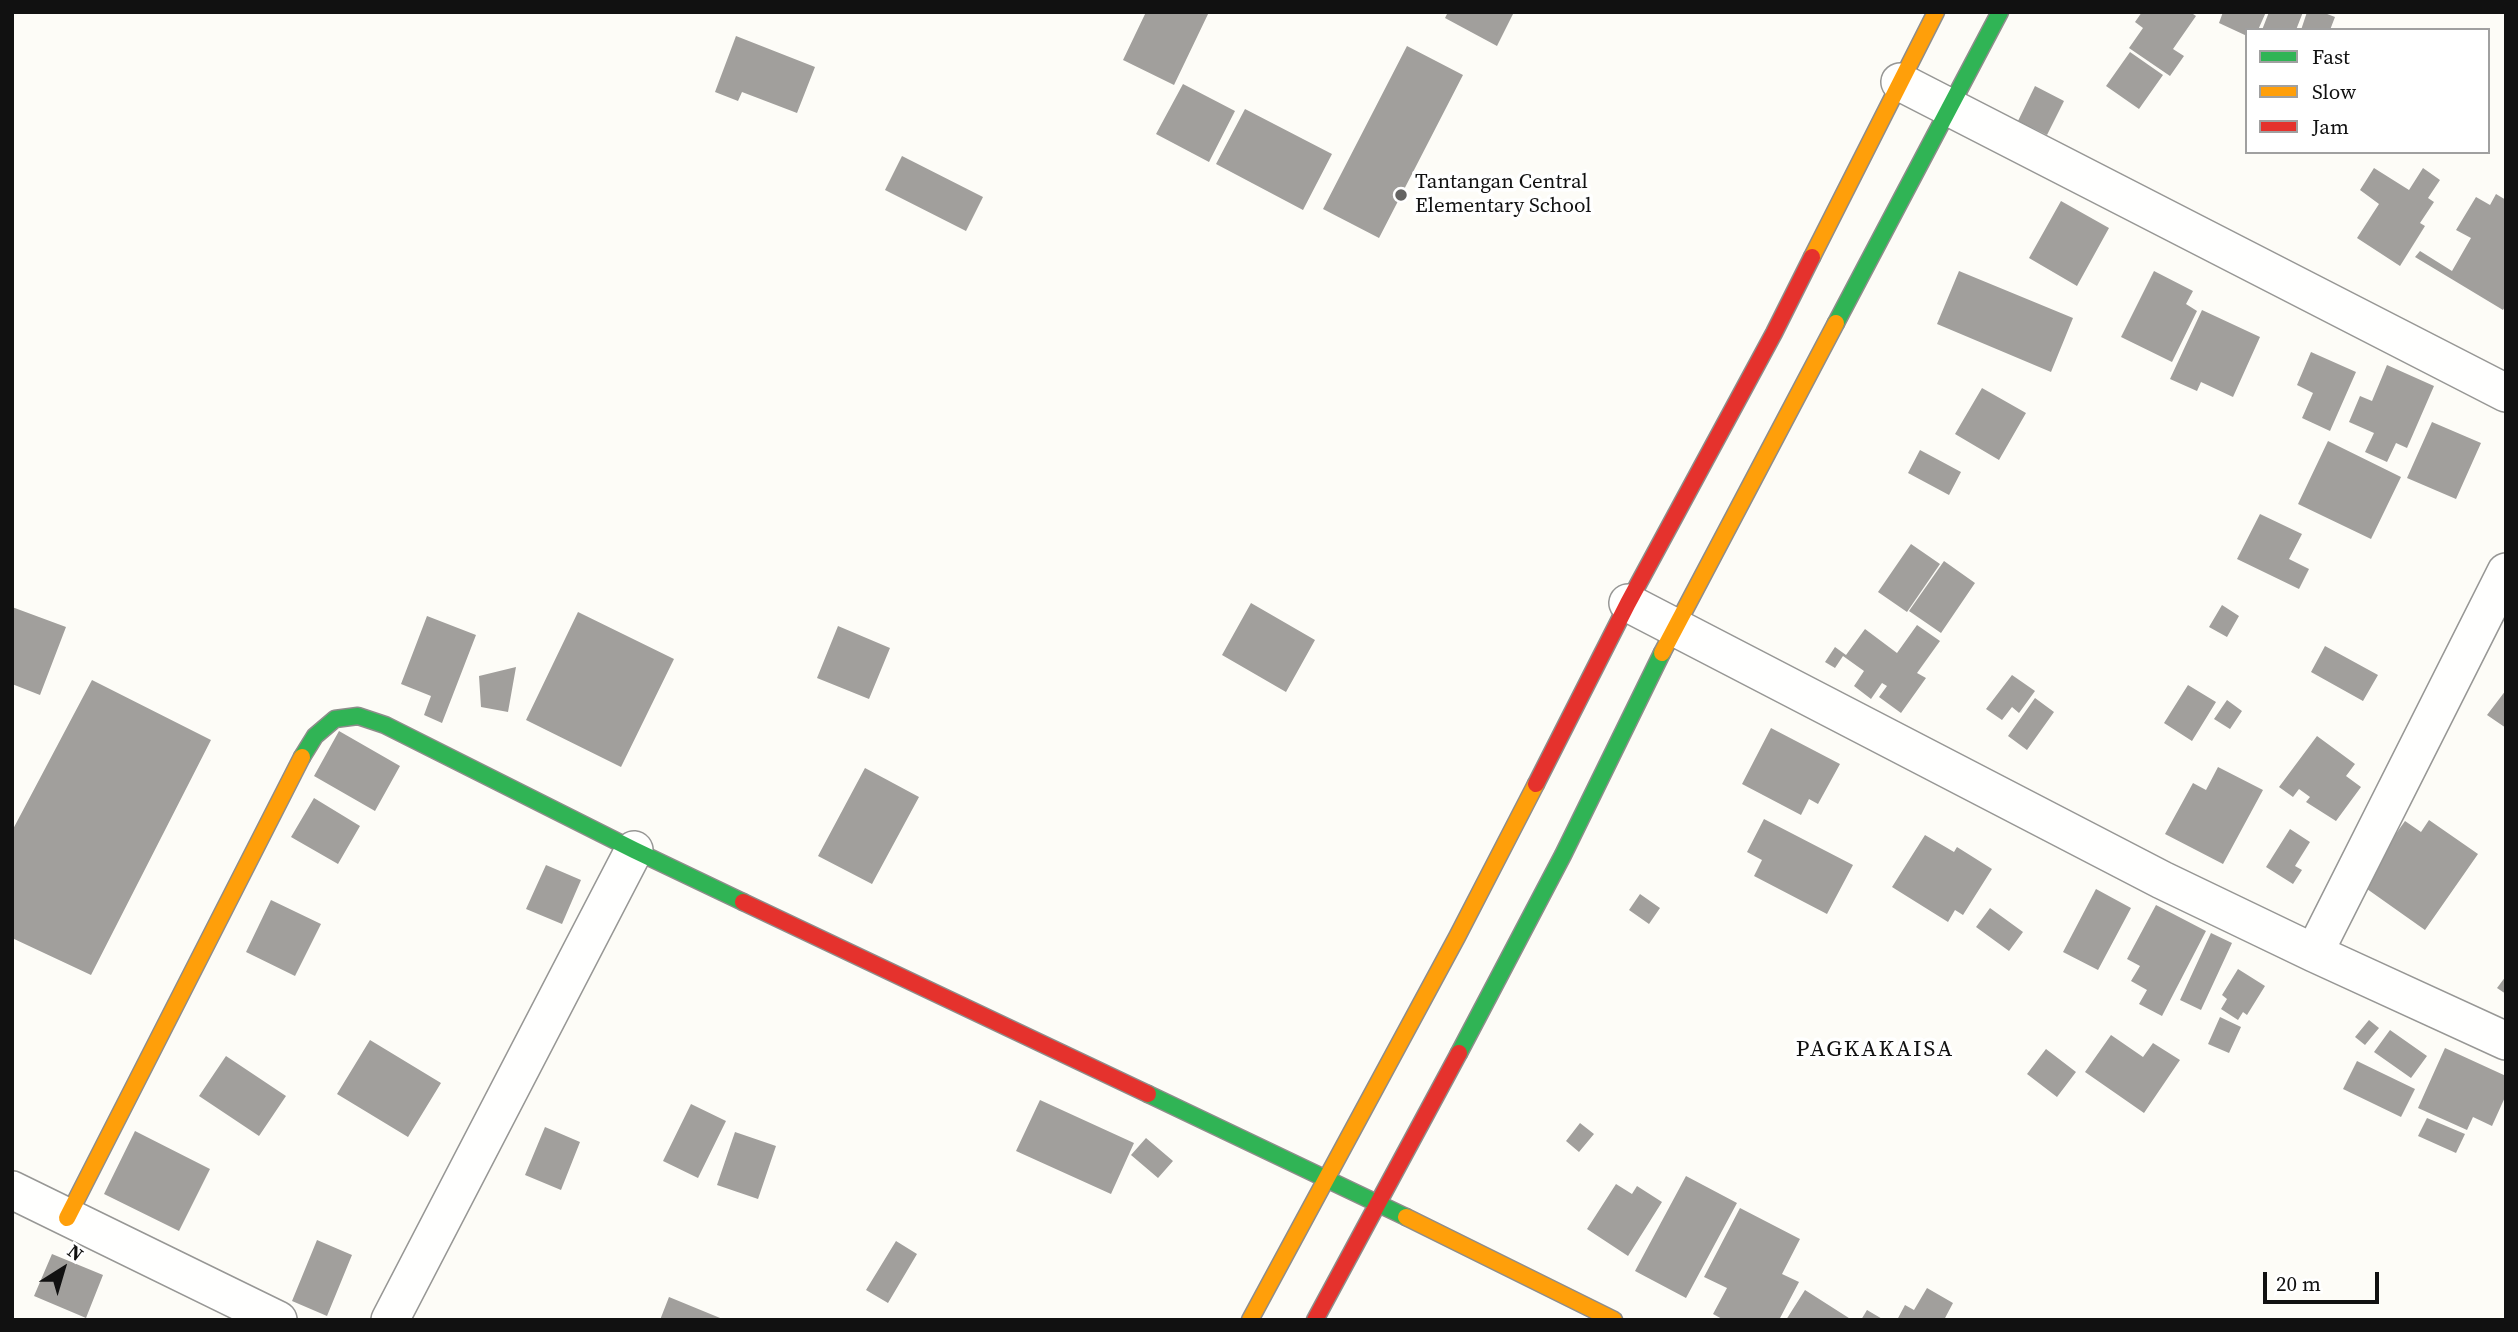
<!DOCTYPE html>
<style>
body{margin:0}
#map{position:relative;width:2518px;height:1332px;overflow:hidden;background:#fdfcf7;font-family:"Source Serif 4",serif}
canvas{display:block}
.frame{position:absolute;inset:0;border:14px solid #111;pointer-events:none}
.legend{position:absolute;left:2245px;top:28px;width:245px;height:126px;box-sizing:border-box;background:#fff;border:2px solid #a0a0a0;margin:0;padding:9px 12px;list-style:none;font-size:21px;color:#111}
.legend li{display:flex;align-items:center;gap:14px;height:35px}
.legend b{width:35px;border:2px solid #a0a0a0}
.north{position:absolute;left:28px;top:1234px;width:70px;height:70px;-webkit-text-stroke:5px #fff;paint-order:stroke;rotate:37deg;font-size:19px;font-weight:700;line-height:28px;text-align:center;color:#111}
.north::after{content:'';display:block;margin:auto;width:24px;height:32px;background:#111;clip-path:polygon(50% 0,100% 100%,50% 72%,0 100%)}
.scale{position:absolute;left:2263px;top:1272px;width:116px;height:32px;box-sizing:border-box;border:4px solid #111;border-top:0;padding-left:9px;font-size:21px;line-height:24px;white-space:nowrap;color:#111;-webkit-text-stroke:5px #fff;paint-order:stroke}
</style>
<div id="map">
<canvas width="2518" height="1332"></canvas>
<div class="frame"></div>
<ul class="legend">
<li><b style="height:9px;background:#30b455"></b>Fast</li>
<li><b style="height:9px;background:#ff9f0a"></b>Slow</li>
<li><b style="height:9px;background:#e5322d"></b>Jam</li>
</ul>
<div class="north">N</div>
<div class="scale">20 m</div>
</div>
<script>
const g = document.querySelector('canvas').getContext('2d');
g.lineJoin = 'round';
function paint(path, color) {
  g.fillStyle = color;
  g.fill(path, 'evenodd');
}
function shape(rows) {
  const path = new Path2D();
  for (const r of rows) {
    path.moveTo(r[0], r[1]);
    for (let i = 2; i < r.length; i += 2) path.lineTo(r[i], r[i + 1]);
  }
  return path;
}
function strokePath(path, color, width, dash) {
  g.strokeStyle = color;
  g.lineWidth = width;
  g.lineCap = dash ? 'butt' : 'round';
  g.setLineDash(dash || []);
  g.stroke(path);
}
function drawText(font, color, halo, rows, align = 'center') {
  g.font = font + ' "Source Serif 4",serif';
  g.lineWidth = 7;
  g.setLineDash([]);
  g.textBaseline = 'middle';
  g.strokeStyle = halo;
  g.fillStyle = color;
  for (const [text, x, y, turn = 0] of rows) {
    g.save();
    g.translate(x, y);
    g.rotate((+turn || 0) * Math.PI / 180);
    g.textAlign = isNaN(turn) ? turn : align;
    if (halo) g.strokeText(text, 0, 0);
    g.fillText(text, 0, 0);
    g.restore();
  }
}
paint(shape([
 [1146,12,1209,12,1174,85,1123,60],
 [1448,12,1514,12,1497,46,1445,18],
 [2142,12,2190,12,2196,16,2173,49,2184,56,2170,76,2129,48,2143,28,2135,22],
 [2223,12,2266,12,2258,30,2247,30,2247,36,2219,23],
 [2269,12,2303,12,2296,30,2262,30],
 [2307,12,2322,12,2335,17,2330,30,2301,30],
 [736,36,815,67,797,113,742,92,738,101,715,92],
 [1407,46,1463,75,1379,238,1323,209],
 [2130,52,2163,75,2139,109,2106,86],
 [1183,84,1235,111,1209,162,1156,134],
 [2035,86,2064,101,2047,135,2018,121],
 [1245,109,1332,154,1303,210,1216,164],
 [902,156,983,197,966,231,885,190],
 [2374,168,2409,190,2423,168,2440,180,2428,198,2434,202,2420,223,2425,226,2400,266,2357,238,2379,204,2360,190],
 [2496,194,2506,200,2506,305,2503,310,2415,257,2420,251,2452,271,2471,238,2456,230,2476,197,2490,205],
 [2061,201,2109,228,2077,286,2029,258],
 [1959,271,2073,318,2051,372,1937,324],
 [2154,271,2193,291,2186,304,2197,311,2172,362,2121,337],
 [2202,310,2260,337,2233,397,2201,382,2197,391,2170,379],
 [2311,352,2356,372,2330,431,2302,418,2313,393,2297,385],
 [2387,365,2434,386,2407,448,2396,443,2387,462,2365,452,2374,433,2349,422,2360,396,2372,401],
 [1982,388,2026,413,1999,460,1955,434],
 [2432,422,2481,443,2456,499,2407,478],
 [2328,441,2401,477,2371,539,2298,504],
 [1920,450,1961,472,1949,495,1908,473],
 [2260,514,2302,534,2289,559,2309,569,2299,589,2237,559],
 [1911,544,1940,564,1907,612,1878,592],
 [1944,561,1975,583,1941,633,1909,611],
 [1251,603,1315,640,1286,692,1222,655],
 [2222,605,2239,616,2227,637,2209,627],
 [12,607,66,627,40,695,12,684],
 [578,612,674,659,621,767,526,720],
 [427,616,476,635,442,723,424,715,431,696,401,684],
 [1917,625,1940,641,1917,673,1926,678,1901,713,1879,697,1887,686,1882,683,1871,699,1854,686,1864,671,1843,656,1835,668,1825,662,1835,647,1846,655,1865,629,1897,653],
 [838,626,890,648,869,699,817,678],
 [2325,646,2378,675,2363,701,2311,672],
 [516,667,508,712,481,707,479,676],
 [2012,675,2035,691,2019,713,2012,707,2002,720,1986,709],
 [92,680,211,740,91,975,12,938,12,831],
 [2188,685,2216,702,2192,741,2164,723],
 [2506,690,2506,728,2487,715],
 [2035,698,2054,712,2027,750,2008,736],
 [2227,700,2242,711,2230,729,2214,719],
 [1771,728,1840,764,1818,804,1809,799,1801,815,1742,784],
 [339,731,400,766,375,811,314,776],
 [2317,736,2355,764,2346,776,2361,787,2336,821,2306,802,2310,797,2299,789,2293,797,2279,787],
 [2218,767,2263,790,2223,864,2165,834,2193,783,2206,790],
 [865,768,919,797,872,884,818,856],
 [314,798,360,826,338,864,291,837],
 [1764,819,1853,865,1827,914,1754,876,1762,860,1747,852],
 [2429,820,2478,854,2425,930,2360,884,2405,821,2421,832],
 [2290,829,2310,842,2295,866,2302,870,2293,884,2266,867],
 [1925,835,1954,852,1957,847,1992,869,1963,915,1955,910,1948,922,1892,887],
 [546,865,581,880,562,924,526,909],
 [2096,889,2131,908,2098,970,2063,952],
 [1640,894,1660,908,1649,924,1629,910],
 [271,900,321,924,295,976,246,952],
 [2156,905,2206,931,2162,1016,2139,1004,2147,990,2131,981,2140,966,2127,959],
 [1990,908,2023,932,2009,951,1976,927],
 [2211,933,2232,943,2201,1010,2180,1000],
 [2238,969,2265,986,2247,1015,2243,1012,2238,1020,2221,1009,2227,999,2222,995],
 [2506,976,2506,994,2497,988],
 [2220,1017,2241,1027,2229,1053,2208,1044],
 [2369,1020,2379,1028,2365,1045,2355,1037],
 [2390,1030,2427,1056,2411,1078,2374,1052],
 [2111,1035,2143,1057,2153,1043,2180,1060,2144,1113,2085,1072],
 [370,1040,441,1083,408,1137,337,1094],
 [2445,1048,2506,1076,2506,1095,2492,1126,2473,1117,2467,1130,2418,1108],
 [2046,1049,2076,1072,2057,1097,2027,1074],
 [226,1056,286,1096,259,1136,199,1096],
 [2357,1061,2415,1089,2401,1117,2343,1089],
 [1040,1100,1134,1143,1111,1194,1016,1151],
 [691,1104,726,1121,698,1178,663,1161],
 [2427,1118,2465,1134,2456,1153,2418,1136],
 [1580,1123,1594,1134,1579,1152,1566,1141],
 [545,1127,580,1142,561,1190,525,1175],
 [135,1131,210,1169,179,1231,104,1194],
 [735,1132,776,1146,758,1199,717,1185],
 [1146,1138,1173,1161,1158,1178,1131,1155],
 [1686,1176,1737,1203,1686,1298,1635,1271],
 [1616,1184,1632,1194,1637,1186,1662,1202,1628,1256,1587,1229],
 [1740,1208,1800,1239,1782,1274,1799,1282,1779,1320,1724,1320,1713,1314,1727,1288,1704,1277],
 [317,1240,352,1255,327,1316,292,1301],
 [896,1241,917,1254,888,1303,866,1290],
 [52,1254,103,1275,86,1318,34,1296],
 [1927,1288,1953,1303,1944,1320,1897,1320,1905,1305,1914,1310],
 [1805,1290,1852,1320,1786,1320],
 [669,1297,725,1320,660,1320],
 [1867,1310,1884,1320,1861,1320]
]), '#a19f9c');
const street = shape([
 [1900,82,2506,393],
 [1628,603,2162,880,2314,953,2506,1041],
 [2314,953,2506,572],
 [12,1190,278,1320],
 [390,1320,634,850]
]);
const fast = shape([
 [1836,323,2000,12],
 [302,757,315,736,335,719,358,716,385,725,634,850,743,902],
 [1459,1053,1563,855,1662,653],
 [1148,1094,1406,1217]
]);
const slow = shape([
 [1812,257,1936,12],
 [1662,653,1836,323],
 [1406,1217,1614,1320],
 [67,1218,302,757],
 [1250,1320,1457,937,1536,784]
]);
const jam = shape([
 [1536,784,1628,603,1774,333,1812,257],
 [743,902,1148,1094],
 [1315,1320,1459,1053]
]);
strokePath(street, '#979795', 40);
strokePath(fast, '#8e8d8b', 19);
strokePath(slow, '#8e8d8b', 19);
strokePath(jam, '#8e8d8b', 19);
strokePath(street, '#fffffe', 37);
strokePath(fast, '#30b455', 16);
strokePath(slow, '#ff9f0a', 16);
strokePath(jam, '#e5322d', 16);
for (const [x, y, r, color] of [
 [1401,195,7,"#646362"]
]) {
  const dot = new Path2D();
  dot.arc(x, y, r, 0, 2 * Math.PI);
  g.fillStyle = color;
  g.fill(dot);
  strokePath(dot, '#fff', 2.5);
}
drawText('21px', '#111', '#fff', [
 ["Tantangan Central",1415,183],
 ["Elementary School",1415,207]
], 'left');
g.letterSpacing = '2px';
drawText('23px', '#111', '#fff', [
 ["PAGKAKAISA",1875,1050]
]);
g.letterSpacing = '0px';
</script>
